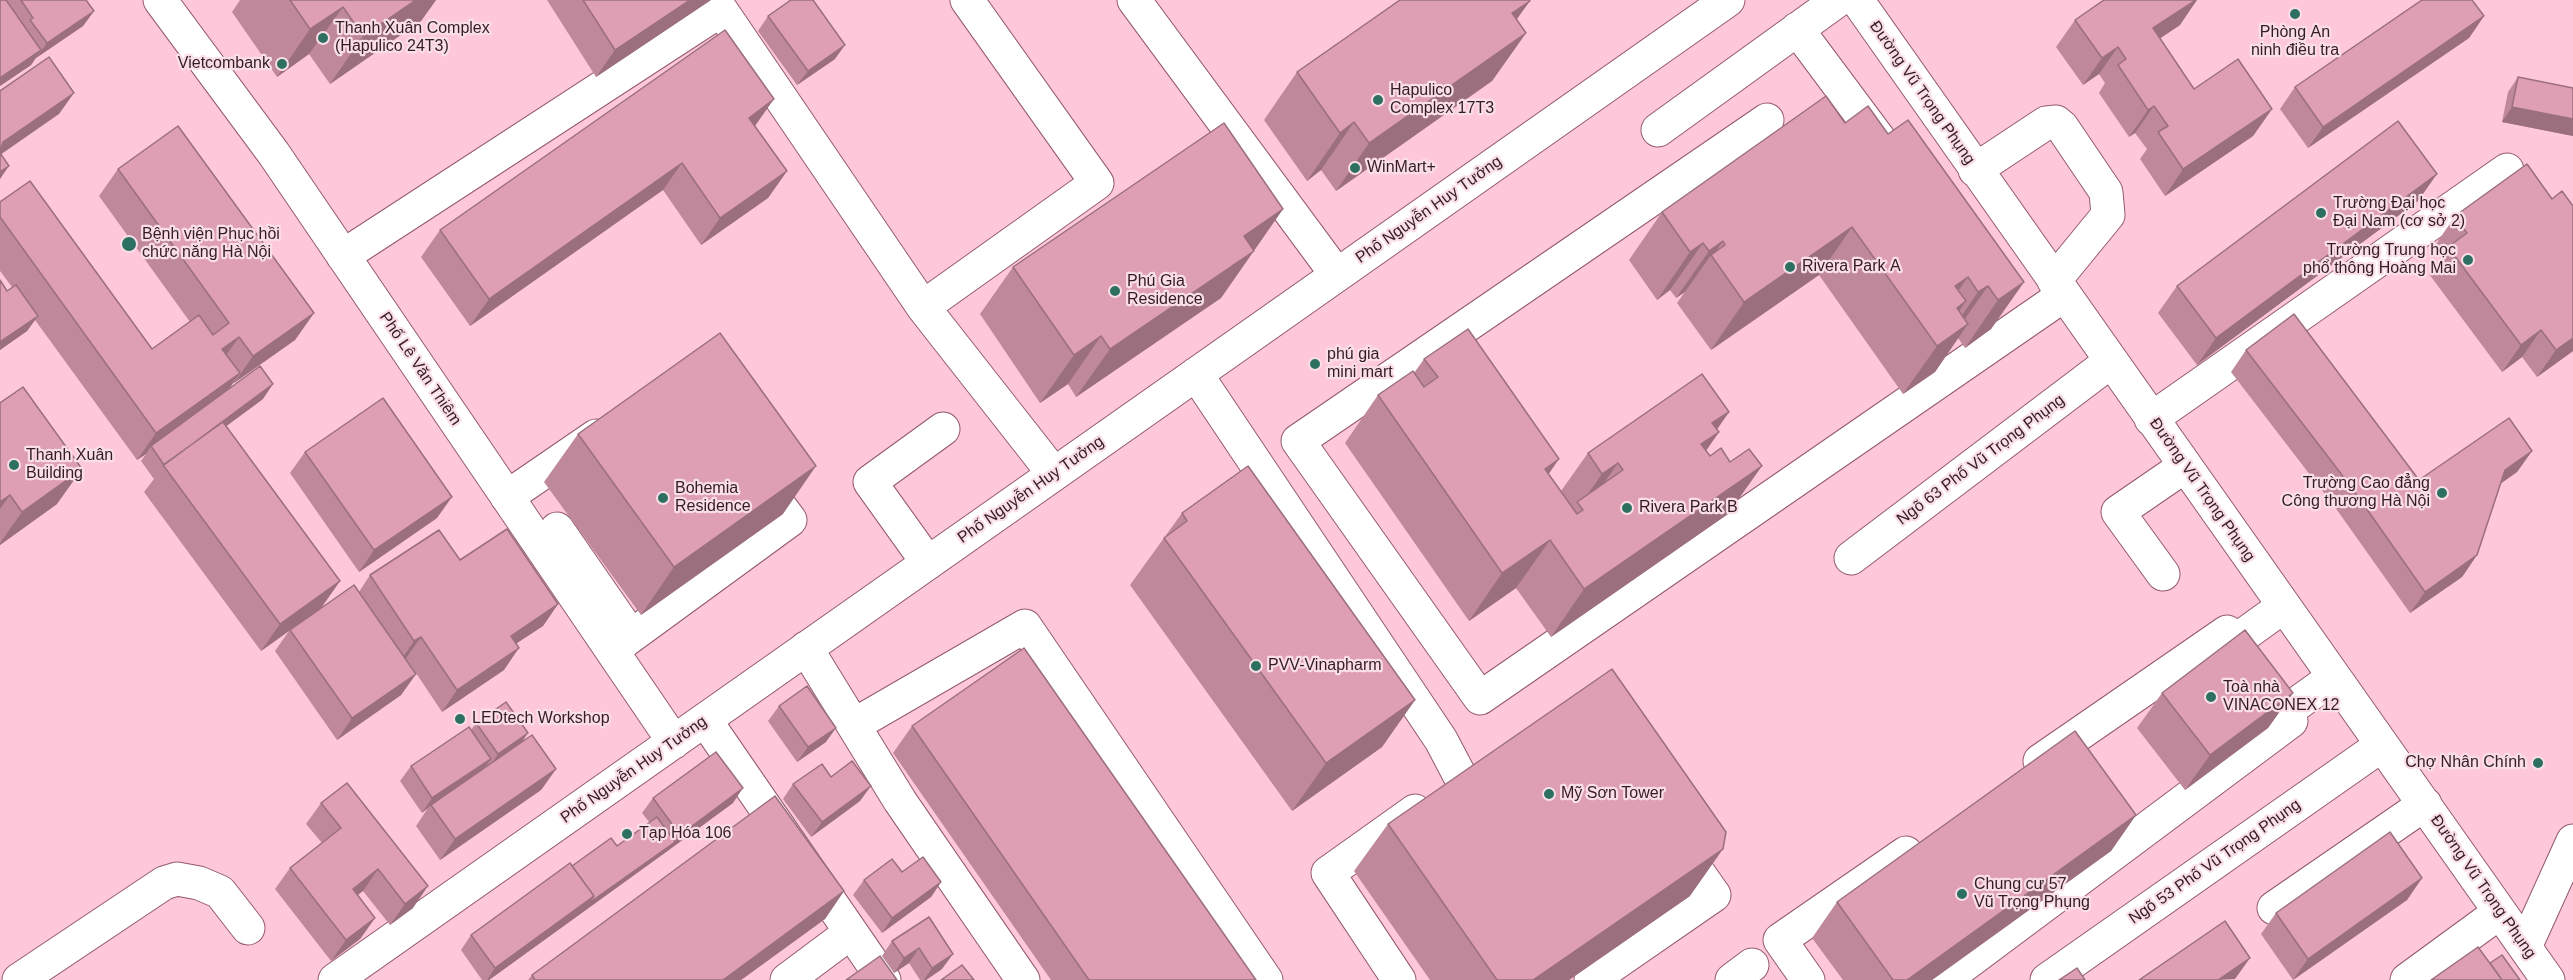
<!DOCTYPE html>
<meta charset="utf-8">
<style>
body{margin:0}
canvas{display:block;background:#fec8da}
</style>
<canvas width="2573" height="980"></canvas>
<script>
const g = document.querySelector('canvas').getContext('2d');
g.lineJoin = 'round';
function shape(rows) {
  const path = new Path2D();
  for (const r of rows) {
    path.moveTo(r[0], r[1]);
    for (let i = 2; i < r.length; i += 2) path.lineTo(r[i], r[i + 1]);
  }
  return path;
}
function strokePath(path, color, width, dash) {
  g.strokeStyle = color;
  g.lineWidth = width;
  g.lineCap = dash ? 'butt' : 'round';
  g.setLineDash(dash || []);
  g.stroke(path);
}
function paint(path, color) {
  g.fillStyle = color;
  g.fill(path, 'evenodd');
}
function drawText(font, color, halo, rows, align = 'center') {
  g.font = font + ' Helvetica,sans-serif';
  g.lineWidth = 4.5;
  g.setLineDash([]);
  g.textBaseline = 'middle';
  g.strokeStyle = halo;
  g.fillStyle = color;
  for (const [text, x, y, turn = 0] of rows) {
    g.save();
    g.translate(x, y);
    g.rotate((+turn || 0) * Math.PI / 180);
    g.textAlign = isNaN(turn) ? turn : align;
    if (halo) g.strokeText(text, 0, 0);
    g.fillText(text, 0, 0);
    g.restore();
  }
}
const minor = shape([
 [160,0,274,154,674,742],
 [1134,0,1337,275],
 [1857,0,2548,980],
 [1797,29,1885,147],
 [1767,120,1298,441,1480,698,2064,295],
 [1658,130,1838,0],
 [1975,170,2046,123,2056,122,2062,127,2106,192,2108,215,2054,281],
 [343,256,721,10,923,307,1054,474],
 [923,307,1097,183,967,0],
 [1196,374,1441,740,1461,778],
 [2151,419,2507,170],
 [507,497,596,436],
 [557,529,631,636],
 [1851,558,2110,362],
 [928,563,870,482,943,429],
 [2163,574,2118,512,2185,466],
 [806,648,900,801,1023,980],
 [612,650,790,520,758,477],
 [705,720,884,980],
 [854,725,1025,626,1266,980],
 [2040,761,2227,632,2234,642,2284,606],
 [2274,908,2425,804],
 [2525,947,2573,841],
 [19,980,164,883,177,879,199,883,220,892,248,928],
 [335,980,1728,0],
 [787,980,850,933],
 [1399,980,1328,873,1415,811],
 [1591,980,1714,895,1676,841],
 [1732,980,1752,965],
 [1808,980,1780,940,1906,853],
 [1944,980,2291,721,2284,713,2334,677],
 [2047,980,2382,745],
 [2407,980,2500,912]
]);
strokePath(minor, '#93596e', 35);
strokePath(minor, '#fff', 33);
paint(shape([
 [0,0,86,0,94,11,83,26,36,58,31,65,0,86],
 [240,0,436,0,421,21,330,84,309,54,277,77,232,12],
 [547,0,711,0,596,77],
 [768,16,835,59,797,85,758,31],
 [2484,16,2469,38,2308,148,2280,109,2295,87],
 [1517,20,1526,33,1492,81,1336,191,1321,170,1307,181,1264,120,1297,72],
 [2075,20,2180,25,2160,38,2194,89,2272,109,2253,136,2165,196,2140,159,2147,149,2135,133,2129,137,2099,93,2105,83,2099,74,2083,85,2056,47],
 [2518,77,2573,88,2573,136,2502,122,2508,92],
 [1845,123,2024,282,1991,329,1965,348,1958,338,1935,372,1903,394,1819,275,1711,350,1677,303,1685,292,1676,298,1670,290,1657,300,1629,260,1662,212],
 [755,126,787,171,768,198,701,245,663,190,470,326,421,257,440,230],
 [118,169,314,313,295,340,234,383,233,383,230,388,263,399,226,426,340,581,321,608,359,592,370,575,460,560,558,604,543,626,516,643,504,670,442,712,406,658,416,674,401,695,337,740,275,651,289,631,261,651,144,492,154,479,141,461,146,454,137,460,35,320,27,331,0,350,0,280,7,291,12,287,0,271,0,202,152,349,190,322,99,196],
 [2552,199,2573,351,2537,377,2522,357,2502,372,2429,274,2444,254,2436,244,2455,216],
 [2418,201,2197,365,2158,313,2177,286],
 [1283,209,1221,298,1076,397,1068,384,1040,403,980,314,1013,267],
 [2246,350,2419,480,2532,451,2517,472,2500,484,2477,555,2462,577,2410,613,2337,510,2231,372],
 [1424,359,1549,474,1561,491,1588,453,1729,412,1717,429,1719,432,1706,451,1728,514,1551,637,1516,588,1469,621,1345,443,1378,395,1414,373],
 [0,403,57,504,0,545],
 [578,434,783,514,641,615,544,482],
 [305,452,437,518,359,572,290,473],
 [1182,513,1415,700,1382,747,1292,811,1130,585],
 [2162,693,2293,693,2268,728,2185,790,2137,728],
 [779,706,826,742,797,762,768,721],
 [476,723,523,741,556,769,541,790,440,860,416,826,428,808,422,813,400,781,411,766,471,730],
 [912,726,1256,980,1051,980,893,753],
 [831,777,860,801,811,837,783,799,793,784],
 [653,798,733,803,489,980,482,980,461,950,471,935,572,866,617,846,650,823,642,813],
 [321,803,413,908,390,925,363,891,357,895,375,918,360,939,331,961,275,889,290,868,322,843,306,824],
 [2136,815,2111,851,1932,980,1843,980,1812,938,1837,902],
 [1388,824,1690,896,1569,980,1430,980,1354,871],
 [902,872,941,882,931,897,882,933,853,895,864,880],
 [2422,878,2407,900,2293,980,2261,934,2276,913],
 [844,891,825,919,741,980,528,980,532,975],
 [929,917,942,969,926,980,920,980,909,963,894,973,882,956,892,941]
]), '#bf889b');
paint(shape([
 [416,0,436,0,421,21,330,84,363,36],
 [690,0,711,0,596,77,615,50],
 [2196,0,2197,0,2180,25,2134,56,2153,28],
 [1530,1,1496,48,1512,13],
 [343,7,309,54,277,77,310,29],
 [94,11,83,26,36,58,47,43],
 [2484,16,2469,38,2308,148,2323,127],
 [1526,33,1492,81,1336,191,1369,143],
 [845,45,835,59,797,85,808,71],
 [2118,47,2099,74,2083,85,2102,58],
 [41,50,31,65,0,86,0,78],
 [74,93,59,114,0,155,0,146,3,142],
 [774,99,755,126,749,118],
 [2154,106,2135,133,2129,137,2148,110],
 [2512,107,2573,119,2573,136,2502,122],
 [2272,109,2253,136,2165,196,2183,169],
 [1354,122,1321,170,1307,181,1340,133],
 [682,163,663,190,470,326,489,299],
 [9,166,0,179,0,172],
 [787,171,768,198,701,245,720,218],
 [2437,174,2418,201,2197,365,2216,338],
 [1283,209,1221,298,1076,397,1110,349,1244,236],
 [1852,227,1819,275,1711,350,1744,302],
 [1723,241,1712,257,1711,255,1685,292,1676,298,1709,251],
 [1703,243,1670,290,1657,300,1690,252],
 [1968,277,1934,325,1955,286],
 [2024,282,1991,329,1965,348,1998,300],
 [1988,286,1955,333,1945,340,1978,292],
 [1966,301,1936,345,1957,308],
 [314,313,295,340,234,383,253,356],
 [38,316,27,331,0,350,0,342],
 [1968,324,1935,372,1903,394,1937,346],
 [2541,330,2522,357,2502,372,2521,345],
 [1101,336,1068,384,1040,403,1074,355],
 [239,337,220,364,222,349],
 [2573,338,2573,351,2537,377,2556,350],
 [240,373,221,400,151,446,146,454,137,460,156,433],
 [273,384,263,399,167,470,164,465],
 [1729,412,1711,438,1719,432,1685,480,1668,492,1712,423],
 [2532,451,2517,472,2490,491,2505,470],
 [1559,459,1526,507,1545,469],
 [1618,463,1585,510,1583,510,1580,505,1602,474],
 [816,466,783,514,641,615,674,567],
 [1762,466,1728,514,1551,637,1584,589],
 [82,469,57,504,0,545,0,543,22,512],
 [10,495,0,509,0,502],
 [452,497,437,518,359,572,374,550],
 [1550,540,1516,588,1469,621,1502,573],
 [2477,555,2462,577,2410,613,2425,592],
 [340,581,321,608,261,651,280,624],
 [558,604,543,626,496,657,511,636],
 [421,637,406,658,399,663,414,641],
 [519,648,504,670,442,712,457,690],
 [416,674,401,695,337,740,352,718],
 [2293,693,2268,728,2185,790,2210,755],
 [1415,700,1382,747,1292,811,1326,763],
 [836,728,826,742,797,762,808,747],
 [528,733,518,748,488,769,498,754],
 [491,759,480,774,431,805,428,808,422,813,432,798],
 [556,769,541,790,440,860,455,839],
 [871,786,860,801,811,837,822,822],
 [743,788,733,803,669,850,680,835],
 [2136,815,2111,851,1932,980,1907,980],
 [675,842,669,850,489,980,487,980,495,968,594,896],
 [1723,849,1690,896,1569,980,1533,980],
 [378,869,363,891,338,910,353,889],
 [2422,878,2407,900,2293,980,2308,959],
 [941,882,931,897,882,933,892,918],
 [428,886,413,908,390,925,405,904],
 [844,891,825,919,741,980,723,980],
 [375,918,360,939,331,961,346,940],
 [919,948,909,963,894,973,904,958],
 [953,954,942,969,926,980,924,980,932,968],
 [2250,958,2235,979,2218,980]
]), '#9b6f7e');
const building = shape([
 [0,0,6,0,41,50,0,78,0,0],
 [21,0,86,0,94,11,47,43,30,20,33,18,21,0],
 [290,0,416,0,363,36,343,7,310,29,290,0],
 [583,0,690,0,615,50,583,0],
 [791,0,813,0,845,45,808,71,768,16,791,0],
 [1400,0,1529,0,1530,1,1512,13,1526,33,1369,143,1354,122,1340,133,1297,72,1400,0],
 [2104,0,2196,0,2153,28,2194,89,2238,59,2272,109,2183,169,2158,132,2168,126,2154,106,2148,110,2118,65,2126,59,2118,47,2102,58,2075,20,2104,0],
 [2422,0,2472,0,2484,16,2323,127,2295,87,2422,0],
 [725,30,774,99,749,118,787,171,720,218,682,163,489,299,440,230,725,30],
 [49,57,74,93,3,142,0,153,0,91,49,57],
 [2518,77,2573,88,2573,119,2512,107,2518,77],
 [1826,96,1845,123,1868,106,1888,134,1908,120,2024,282,1998,300,1988,286,1978,292,1968,277,1955,286,1966,301,1957,308,1968,324,1937,346,1852,227,1744,302,1711,255,1725,245,1723,241,1709,251,1703,243,1690,252,1662,212,1826,96],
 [2398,121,2437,174,2216,338,2177,286,2398,121],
 [1224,123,1283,209,1244,236,1254,251,1110,349,1101,336,1074,355,1013,267,1224,123],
 [178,126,314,313,253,356,239,337,222,349,240,373,156,433,0,217,0,202,30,181,152,349,199,315,213,335,229,323,118,169,178,126],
 [0,153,9,166,0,172,0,153],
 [2527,164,2552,199,2562,191,2573,206,2573,338,2556,350,2541,330,2521,345,2448,247,2467,233,2455,216,2527,164],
 [0,280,7,291,16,285,38,316,0,342,0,280],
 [2294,314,2419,480,2509,418,2532,451,2505,470,2477,555,2425,592,2352,488,2246,350,2294,314],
 [1468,329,1559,459,1545,469,1577,514,1583,510,1577,502,1623,470,1618,463,1602,474,1588,453,1702,374,1729,412,1712,423,1719,432,1701,444,1710,456,1721,448,1730,462,1749,449,1762,466,1584,589,1550,540,1502,573,1378,395,1413,371,1424,387,1438,377,1424,359,1468,329],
 [720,333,816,466,674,567,578,434,720,333],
 [260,366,273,384,164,465,151,446,260,366],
 [23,387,82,469,22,512,10,495,0,502,0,403,23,387],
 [383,398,452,497,374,550,305,452,383,398],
 [223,422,340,581,280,624,163,465,223,422],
 [1248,466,1415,700,1326,763,1164,538,1187,521,1182,513,1248,466],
 [507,529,558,604,511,636,519,648,457,690,421,637,414,641,370,575,439,530,460,560,507,529],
 [354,585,416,674,352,718,290,630,354,585],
 [2245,630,2293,693,2210,755,2162,693,2245,630],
 [1024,648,1256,980,1089,980,912,726,1024,648],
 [1612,669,1726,832,1723,849,1533,980,1497,980,1388,824,1612,669],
 [807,686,836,728,808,747,779,706,807,686],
 [506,702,528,733,498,754,476,723,506,702],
 [469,727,491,759,432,798,411,766,469,727],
 [2075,731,2136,815,1907,980,1893,980,1837,902,2075,731],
 [532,735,556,769,455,839,431,805,532,735],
 [716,752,743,788,680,835,653,798,716,752],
 [852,761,871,786,822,822,793,784,822,764,831,777,852,761],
 [347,783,428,886,405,904,378,869,353,889,375,918,346,940,290,868,341,828,321,803,347,783],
 [775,796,844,891,723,980,535,980,532,975,775,796],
 [657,817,675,842,589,903,594,896,572,866,611,838,617,846,657,817],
 [2390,832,2422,878,2308,959,2276,913,2390,832],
 [923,857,941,882,892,918,864,880,892,859,902,872,923,857],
 [570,863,594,896,495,968,471,935,570,863],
 [929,917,953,954,932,968,919,948,904,958,892,941,929,917],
 [2225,921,2250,958,2218,980,2139,980,2225,921],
 [2478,947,2502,980,2431,980,2478,947],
 [2502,955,2520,980,2502,980,2490,963,2502,955],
 [880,956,897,980,846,980,880,956],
 [962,965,974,980,941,980,962,965],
 [2077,968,2085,980,2059,980,2077,968]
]);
paint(building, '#de9eb4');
strokePath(building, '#9b6f7e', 1.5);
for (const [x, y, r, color] of [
 [2295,14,6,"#2d7062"],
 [323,38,6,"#2d7062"],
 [282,64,6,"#2d7062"],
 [1378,100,6,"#2d7062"],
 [1355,168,6,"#2d7062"],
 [2321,213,6,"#2d7062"],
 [129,244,8,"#2d7062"],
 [2468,260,6,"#2d7062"],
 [1790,267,6,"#2d7062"],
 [1115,291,6,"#2d7062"],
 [1315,364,6,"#2d7062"],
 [14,465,6,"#2d7062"],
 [2442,493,6,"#2d7062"],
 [663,498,6,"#2d7062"],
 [1627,508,6,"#2d7062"],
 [1256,666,6,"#2d7062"],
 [2211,697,6,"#2d7062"],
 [460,719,6,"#2d7062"],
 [2538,763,6,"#2d7062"],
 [1549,794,6,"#2d7062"],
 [627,834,6,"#2d7062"],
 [1962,894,6,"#2d7062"]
]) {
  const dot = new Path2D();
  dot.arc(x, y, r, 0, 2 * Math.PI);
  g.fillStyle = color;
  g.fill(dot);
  strokePath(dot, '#fadee7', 2);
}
drawText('16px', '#341c24', '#fadee7', [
 ["Thanh Xuân Complex",335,29],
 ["(Hapulico 24T3)",335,47],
 ["Phòng An",2295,33,"center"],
 ["ninh điều tra",2295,51,"center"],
 ["Vietcombank",270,64,"right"],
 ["Hapulico",1390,91],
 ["Complex 17T3",1390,109],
 ["WinMart+",1367,168],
 ["Trường Đại học",2333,204],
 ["Đại Nam (cơ sở 2)",2333,222],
 ["Bệnh viện Phục hồi",142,235],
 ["chức năng Hà Nội",142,253],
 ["Trường Trung học",2456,251,"right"],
 ["phổ thông Hoàng Mai",2456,269,"right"],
 ["Rivera Park A",1802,267],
 ["Phú Gia",1127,282],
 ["Residence",1127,300],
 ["phú gia",1327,355],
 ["mini mart",1327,373],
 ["Thanh Xuân",26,456],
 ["Building",26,474],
 ["Trường Cao đẳng",2430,484,"right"],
 ["Công thương Hà Nội",2430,502,"right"],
 ["Bohemia",675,489],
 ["Residence",675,507],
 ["Rivera Park B",1639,508],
 ["PVV-Vinapharm",1268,666],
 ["Toà nhà",2223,688],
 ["VINACONEX 12",2223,706],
 ["LEDtech Workshop",472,719],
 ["Chợ Nhân Chính",2526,763,"right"],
 ["Mỹ Sơn Tower",1561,794],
 ["Tạp Hóa 106",639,834],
 ["Chung cư 57",1974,885],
 ["Vũ Trọng Phụng",1974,903]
], 'left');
drawText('16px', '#341c24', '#fadee7', [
 ["Đường Vũ Trọng Phụng",1922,93,55],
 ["Phố Nguyễn Huy Tưởng",1429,210,-35],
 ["Phố Lê Văn Thiêm",420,369,56],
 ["Ngõ 63 Phố Vũ Trọng Phụng",1981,460,-37],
 ["Phố Nguyễn Huy Tưởng",1031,490,-35],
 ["Đường Vũ Trọng Phụng",2202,490,55],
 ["Phố Nguyễn Huy Tưởng",634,770,-35],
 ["Ngõ 53 Phố Vũ Trọng Phụng",2215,862,-35],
 ["Đường Vũ Trọng Phụng",2483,887,55]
]);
</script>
